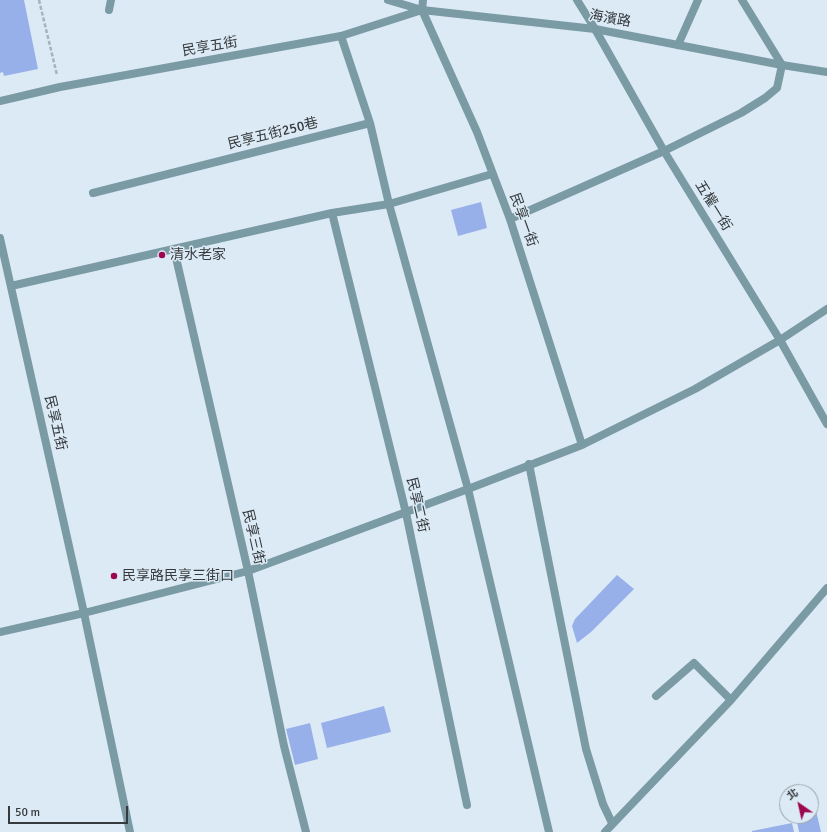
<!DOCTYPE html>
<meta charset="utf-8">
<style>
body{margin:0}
#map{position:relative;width:827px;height:832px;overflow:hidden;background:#dceaf5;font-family:Signika,"Noto Sans TC",sans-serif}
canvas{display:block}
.north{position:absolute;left:779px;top:784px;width:40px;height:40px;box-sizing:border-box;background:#dceaf5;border:1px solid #99a4ac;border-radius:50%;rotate:326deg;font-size:11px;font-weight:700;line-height:16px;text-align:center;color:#343a3e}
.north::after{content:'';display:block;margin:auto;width:14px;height:18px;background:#9e0750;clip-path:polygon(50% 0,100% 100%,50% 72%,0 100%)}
.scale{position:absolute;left:8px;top:806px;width:120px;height:18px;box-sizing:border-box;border:2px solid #343a3e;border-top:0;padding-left:5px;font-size:12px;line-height:14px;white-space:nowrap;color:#343a3e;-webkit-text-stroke:3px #dceaf5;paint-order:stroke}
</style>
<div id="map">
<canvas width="827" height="832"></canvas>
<div class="north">北</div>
<div class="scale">50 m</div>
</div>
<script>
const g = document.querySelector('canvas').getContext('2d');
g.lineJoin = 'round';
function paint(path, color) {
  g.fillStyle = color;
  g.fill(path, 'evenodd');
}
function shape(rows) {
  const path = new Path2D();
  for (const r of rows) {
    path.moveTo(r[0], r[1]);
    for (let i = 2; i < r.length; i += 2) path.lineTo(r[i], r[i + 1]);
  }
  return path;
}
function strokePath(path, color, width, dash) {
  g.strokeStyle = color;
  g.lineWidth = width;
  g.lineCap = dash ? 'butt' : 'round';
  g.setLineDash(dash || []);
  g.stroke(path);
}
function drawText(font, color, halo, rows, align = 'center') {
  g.font = font + ' Signika,"Noto Sans TC",sans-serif';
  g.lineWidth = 3;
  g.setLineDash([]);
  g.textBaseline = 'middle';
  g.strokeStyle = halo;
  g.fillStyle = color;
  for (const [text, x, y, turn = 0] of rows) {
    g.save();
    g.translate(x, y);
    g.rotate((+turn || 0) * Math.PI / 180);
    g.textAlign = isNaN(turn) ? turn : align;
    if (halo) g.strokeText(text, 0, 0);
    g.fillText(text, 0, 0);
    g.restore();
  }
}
paint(shape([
 [0,0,24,0,38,69,4,76,3,72,0,73],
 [481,202,487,228,458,236,451,210],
 [617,575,634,589,591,632,577,643,572,626,575,619],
 [384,706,391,732,327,748,321,723],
 [310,723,318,759,295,765,286,729],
 [814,802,821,832,799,832,796,816,811,816,811,803],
 [792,823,794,832,752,832,752,831]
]), '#98b0e9');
strokePath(shape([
 [39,0,57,75]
]), '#a7b2bb', 2.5, [4, 2]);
strokePath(shape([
 [109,10,111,0],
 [422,10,423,0],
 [341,36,370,123,389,204,468,489,549,832],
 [678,45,698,0],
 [93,193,370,123],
 [656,696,694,663,731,700],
 [605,832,731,700,827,588]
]), '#7a9aa4', 8);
strokePath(shape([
 [577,0,595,29,664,151,780,340,827,424],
 [0,101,60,87,341,36,422,10,477,132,510,219,582,445],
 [332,213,406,513,467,805],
 [510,219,664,151,741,113,765,98,777,88,782,65,742,0],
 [0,238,84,613,130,832],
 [174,249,248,571,284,746,306,832],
 [11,286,332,213,389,204,492,174],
 [529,464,586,749,603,804,612,823],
 [0,632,84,613,248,571,468,489,582,445,695,389,780,340,827,309]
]), '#7a9aa4', 8);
strokePath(shape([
 [388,0,422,10,595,29,782,65,827,72]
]), '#7a9aa4', 8);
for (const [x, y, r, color] of [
 [162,255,4,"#9e0750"],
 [114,576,4,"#9e0750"]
]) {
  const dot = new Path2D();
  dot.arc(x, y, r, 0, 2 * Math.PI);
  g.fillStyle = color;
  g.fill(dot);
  strokePath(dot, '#dceaf5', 1.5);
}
drawText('14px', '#343a3e', '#dceaf5', [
 ["海濱路",610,19,10],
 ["民享五街",210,47,-10],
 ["民享五街250巷",273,134,-14],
 ["五權一街",713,206,58],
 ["民享一街",523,220,70],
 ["民享五街",55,423,77],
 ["民享二街",417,505,77],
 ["民享三街",253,537,77]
]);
drawText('14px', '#343a3e', '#dceaf5', [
 ["清水老家",170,255],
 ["民享路民享三街口",122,576]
], 'left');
</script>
